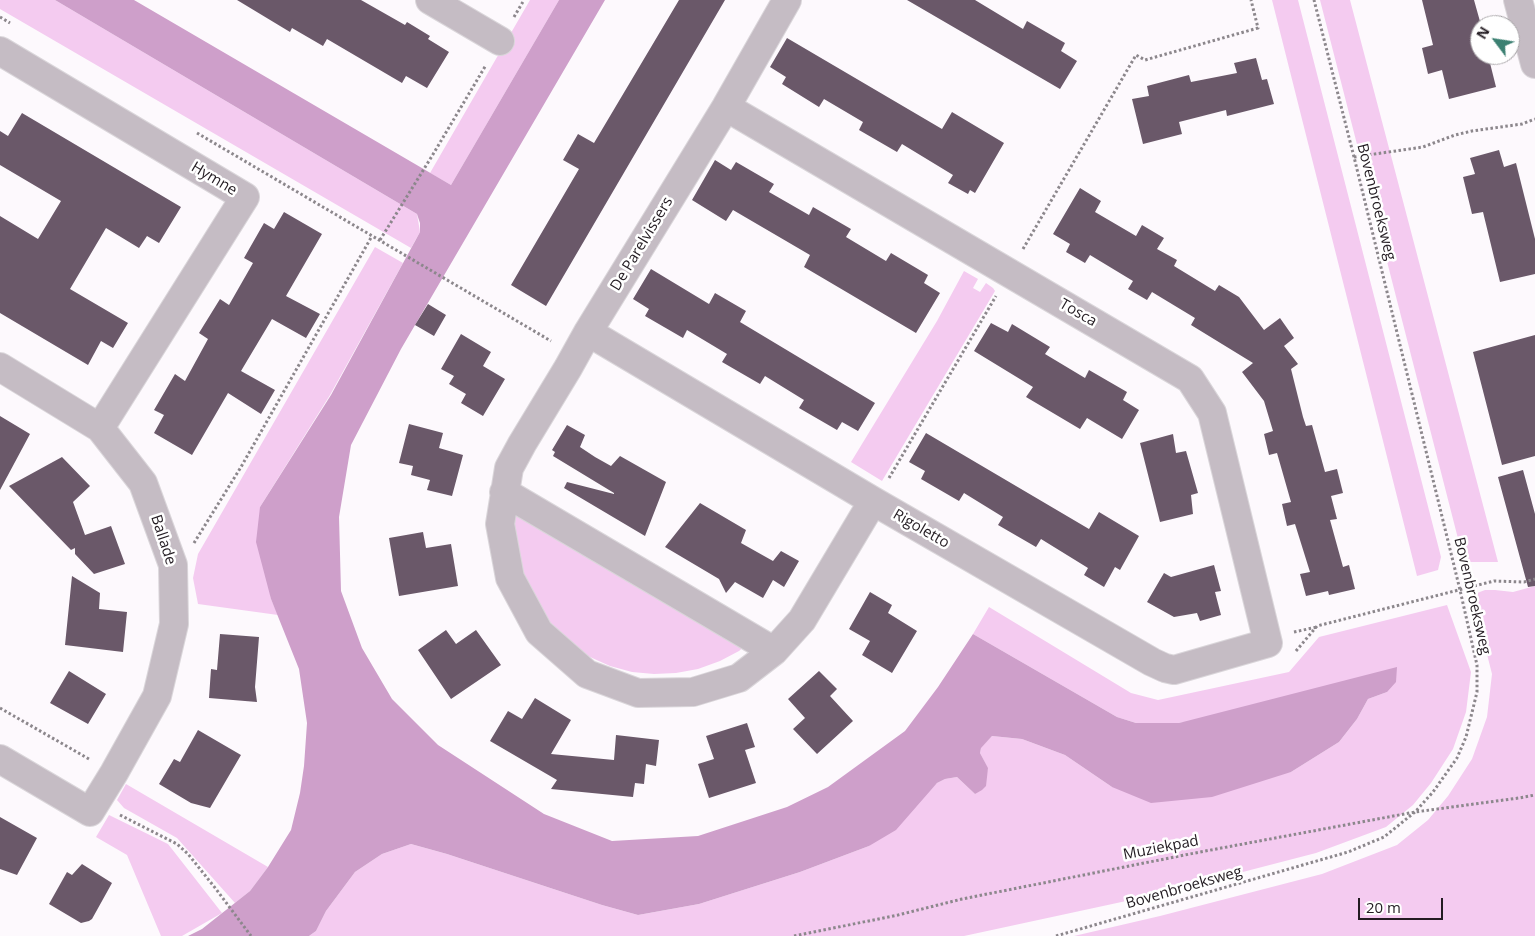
<!DOCTYPE html>
<style>
body{margin:0}
#map{position:relative;width:1535px;height:936px;overflow:hidden;background:#fdf9fd;font-family:"Open Sans",sans-serif}
canvas{display:block}
.north{position:absolute;left:1470px;top:15px;width:50px;height:50px;box-sizing:border-box;background:#fff;border:1px solid #a7a4a7;border-radius:50%;rotate:301deg;font-size:14px;font-weight:700;line-height:20px;text-align:center;color:#231c22}
.north::after{content:'';display:block;margin:auto;width:18px;height:22px;background:#3c8072;clip-path:polygon(50% 0,100% 100%,50% 72%,0 100%)}
.scale{position:absolute;left:1358px;top:898px;width:85px;height:22px;box-sizing:border-box;border:2px solid #231c22;border-top:0;padding-left:6px;font-size:15px;line-height:18px;white-space:nowrap;color:#231c22;-webkit-text-stroke:4px #fff;paint-order:stroke}
</style>
<div id="map">
<canvas width="1535" height="936"></canvas>
<div class="north">N</div>
<div class="scale">20 m</div>
</div>
<script>
const g = document.querySelector('canvas').getContext('2d');
g.lineJoin = 'round';
function paint(path, color) {
  g.fillStyle = color;
  g.fill(path, 'evenodd');
}
function shape(rows) {
  const path = new Path2D();
  for (const r of rows) {
    path.moveTo(r[0], r[1]);
    for (let i = 2; i < r.length; i += 2) path.lineTo(r[i], r[i + 1]);
  }
  return path;
}
function strokePath(path, color, width, dash) {
  g.strokeStyle = color;
  g.lineWidth = width;
  g.lineCap = dash ? 'butt' : 'round';
  g.setLineDash(dash || []);
  g.stroke(path);
}
function drawText(font, color, halo, rows, align = 'center') {
  g.font = font + ' "Open Sans",sans-serif';
  g.lineWidth = 5;
  g.setLineDash([]);
  g.textBaseline = 'middle';
  g.strokeStyle = halo;
  g.fillStyle = color;
  for (const [text, x, y, turn = 0] of rows) {
    g.save();
    g.translate(x, y);
    g.rotate((+turn || 0) * Math.PI / 180);
    g.textAlign = isNaN(turn) ? turn : align;
    if (halo) g.strokeText(text, 0, 0);
    g.fillText(text, 0, 0);
    g.restore();
  }
}
paint(shape([
 [0,0,55,0,417,214,420,232,411,248,0,9],
 [530,0,559,0,451,185,430,173],
 [1272,0,1298,0,1441,557,1438,570,1417,576],
 [1320,0,1350,0,1498,562,1464,562],
 [375,247,403,263,330,395,260,507,271,599,278,615,198,604,193,578,198,554],
 [964,271,978,279,973,288,980,292,986,283,993,288,995,291,882,481,851,462,937,321],
 [513,511,745,646,739,651,720,661,698,669,676,673,654,674,632,672,610,666,590,657,571,645,539,613,514,551],
 [1535,586,1535,936,1074,936,1160,916,1322,874,1397,845,1428,820,1448,796,1472,759,1487,717,1492,674,1472,595,1485,590,1495,590,1513,592],
 [1447,605,1471,672,1466,712,1453,749,1431,783,1413,805,1386,827,1316,853,1154,895,964,936,309,936,316,931,326,911,355,872,382,854,411,844,447,854,602,905,638,915,699,904,800,872,869,846,937,783,945,779,957,777,975,794,988,769,980,753,981,747,992,736,1022,739,1065,755,1112,787,1291,772,1339,742,1357,719,1368,699,1387,692,1179,723,1136,723,1117,717,973,634,989,607,1131,693,1158,700,1289,672,1319,637],
 [126,784,268,867,250,891,235,903,177,838,124,808,117,800],
 [109,815,168,844,222,913,182,936,161,936,127,855,96,837]
]), '#f4cbf0');
paint(shape([
 [55,0,134,0,451,185,559,0,605,0,401,349,351,445,339,517,341,591,362,648,392,699,438,745,544,814,612,841,698,836,787,807,828,787,905,731,938,687,973,634,1117,717,1136,723,1179,723,1397,667,1396,682,1387,692,1368,699,1357,719,1339,742,1291,772,1212,797,1151,803,1112,787,1065,755,1022,739,992,736,981,748,980,753,988,768,986,786,982,790,975,794,957,777,945,779,937,783,896,830,869,846,800,872,699,904,638,915,602,905,447,854,411,844,382,854,355,872,326,911,316,931,309,936,188,936,202,929,250,891,268,867,291,830,300,793,304,766,307,723,299,669,271,599,256,542,260,507,331,395,420,232,420,223,417,214]
]), '#ce9fca');
paint(shape([
 [237,0,361,0,405,25,407,22,430,36,428,39,449,52,427,88,406,76,402,83,327,39,323,46,292,28,290,32],
 [679,0,725,0,546,306,511,285,579,169,563,160,578,134,594,143],
 [907,0,975,0,1023,29,1027,21,1065,43,1061,51,1077,61,1060,89],
 [1422,0,1474,0,1481,25,1480,55,1488,55,1496,87,1449,99,1442,70,1428,74,1422,48,1433,45],
 [787,38,942,129,952,112,1004,143,975,193,970,190,968,194,948,183,953,175,902,144,897,152,859,130,863,122,824,99,819,107,782,84,786,77,770,67],
 [1256,58,1262,80,1267,79,1274,104,1227,116,1226,110,1179,122,1182,134,1143,144,1132,99,1149,96,1147,86,1189,75,1191,82,1237,73,1234,63],
 [22,113,181,207,159,243,147,236,139,248,106,228,70,289,128,323,113,348,101,341,88,365,0,313,0,216,38,239,61,201,0,165,0,131,8,136],
 [1499,150,1504,167,1516,163,1535,239,1535,274,1500,282,1483,212,1472,214,1463,177,1475,174,1470,158],
 [715,160,731,170,736,162,774,184,769,192,809,215,813,207,851,229,846,237,886,261,891,253,928,275,924,283,940,293,916,333,804,267,810,255,733,210,726,221,692,200],
 [1080,188,1101,201,1095,212,1136,236,1142,225,1164,238,1157,249,1177,260,1174,266,1215,291,1219,285,1239,297,1264,330,1280,318,1294,338,1284,346,1298,364,1291,369,1303,417,1306,426,1312,425,1325,472,1337,469,1343,493,1331,496,1337,519,1330,520,1343,567,1349,565,1355,589,1329,595,1328,591,1306,596,1300,574,1310,572,1295,524,1287,526,1282,504,1291,502,1277,453,1269,455,1264,434,1273,431,1264,401,1242,372,1253,363,1191,325,1195,318,1152,292,1147,300,1128,289,1133,281,1090,255,1085,263,1066,252,1070,244,1053,234],
 [284,212,322,234,286,296,320,314,306,338,272,319,241,371,275,390,261,414,228,393,192,455,154,433,164,415,154,410,175,374,185,381,208,339,199,333,220,299,229,305,253,263,244,258,264,223,274,229],
 [651,269,709,304,715,293,746,311,740,322,875,403,858,431,842,422,837,430,799,408,804,400,765,376,760,384,722,362,727,354,687,330,683,338,645,316,649,309,633,299],
 [428,304,446,315,434,336,415,325],
 [991,323,1008,332,1012,324,1050,347,1045,354,1085,378,1089,370,1127,392,1123,400,1139,410,1122,439,1087,418,1080,429,1026,397,1033,387,974,351],
 [461,334,491,352,483,366,505,379,483,416,461,403,466,394,449,384,454,376,441,369],
 [1535,335,1535,456,1502,465,1473,352],
 [0,416,30,434,0,490],
 [409,424,443,433,439,448,463,455,452,496,427,490,430,480,411,475,413,466,399,463],
 [567,425,585,435,580,447,595,457,611,466,620,456,666,482,645,536,564,488,567,482,614,494,614,493,553,456,555,452,552,450],
 [926,433,1089,529,1099,512,1139,536,1120,570,1115,567,1104,587,1084,575,1088,568,1041,539,1036,547,998,525,1003,517,964,493,959,501,921,479,925,471,909,462],
 [1173,434,1176,453,1186,451,1198,493,1191,495,1193,514,1160,522,1140,443],
 [62,457,90,486,73,502,85,535,111,526,125,564,94,574,75,554,75,548,71,550,9,486],
 [1523,470,1535,514,1535,586,1528,587,1498,477],
 [700,503,746,530,741,543,773,561,781,551,799,561,784,587,773,580,763,598,735,582,726,593,719,579,665,547],
 [423,532,426,548,451,544,458,586,399,596,389,538],
 [1214,565,1221,591,1215,592,1221,615,1200,621,1197,613,1174,617,1147,602,1164,573,1171,577],
 [72,576,100,593,99,609,127,612,123,652,65,645],
 [870,592,892,605,888,613,917,631,892,673,862,655,870,641,849,629],
 [446,630,456,644,476,630,501,665,451,699,418,650],
 [220,634,259,637,255,687,257,702,209,698,211,669,217,670],
 [69,671,106,694,88,724,50,703],
 [819,671,837,689,830,696,853,721,817,754,793,729,805,718,788,699],
 [535,698,571,720,551,754,614,760,616,735,659,740,656,766,646,764,644,784,635,783,633,797,551,789,557,780,490,741,508,711,522,719],
 [747,723,755,747,745,750,756,783,709,798,698,764,714,759,706,736],
 [198,730,241,755,210,808,191,803,159,784,174,759,180,762],
 [0,817,37,838,17,875,0,869],
 [82,864,112,883,92,919,89,921,81,923,49,904,67,872,72,875]
]), '#6a5869');
const minor = shape([
 [430,0,500,41],
 [787,0,726,107,588,332,568,368,522,444,509,468,500,524,510,578,539,632,587,674,638,693,693,692,739,678,774,651,802,620,873,501],
 [1518,0,1535,64],
 [0,51,245,197,100,428],
 [588,332,873,501,1152,662,1165,668,1174,670,1268,643,1212,413,1190,379,726,107],
 [0,367,100,428,143,483,173,565,174,624,157,696,114,773,90,812,0,759],
 [504,492,774,651]
]);
strokePath(minor, '#dad6da', 30);
strokePath(shape([
 [0,17,10,23],
 [514,17,524,0],
 [197,133,551,341],
 [1354,157,1423,147,1455,135,1472,131,1522,124,1535,119],
 [380,240,432,156,486,65],
 [1023,249,1136,55,1145,60,1258,28,1251,0],
 [889,478,996,296],
 [194,543,241,467,372,236],
 [1294,632,1317,627],
 [1296,651,1317,626,1494,581,1524,582,1535,579],
 [0,708,89,759],
 [120,815,177,844,188,854,216,889,251,936],
 [794,936,898,915,962,899,1200,852,1415,812,1519,798,1535,795],
 [1056,936,1348,852,1384,837,1415,812,1433,792,1457,758,1466,737,1477,692,1477,665,1460,590,1354,157,1314,0]
]), '#8c878c', 3, [2.5, 2.5]);
strokePath(minor, '#c5bcc4', 28);
drawText('15px', '#231c22', '#fff', [
 ["Hymne",214,179,31],
 ["Bovenbroeksweg",1376,202,76],
 ["De Parelvissers",642,244,-59],
 ["Tosca",1078,313,30],
 ["Rigoletto",921,529,30],
 ["Ballade",163,540,72],
 ["Bovenbroeksweg",1472,596,77],
 ["Muziekpad",1161,848,-11],
 ["Bovenbroeksweg",1184,888,-16]
]);
</script>
